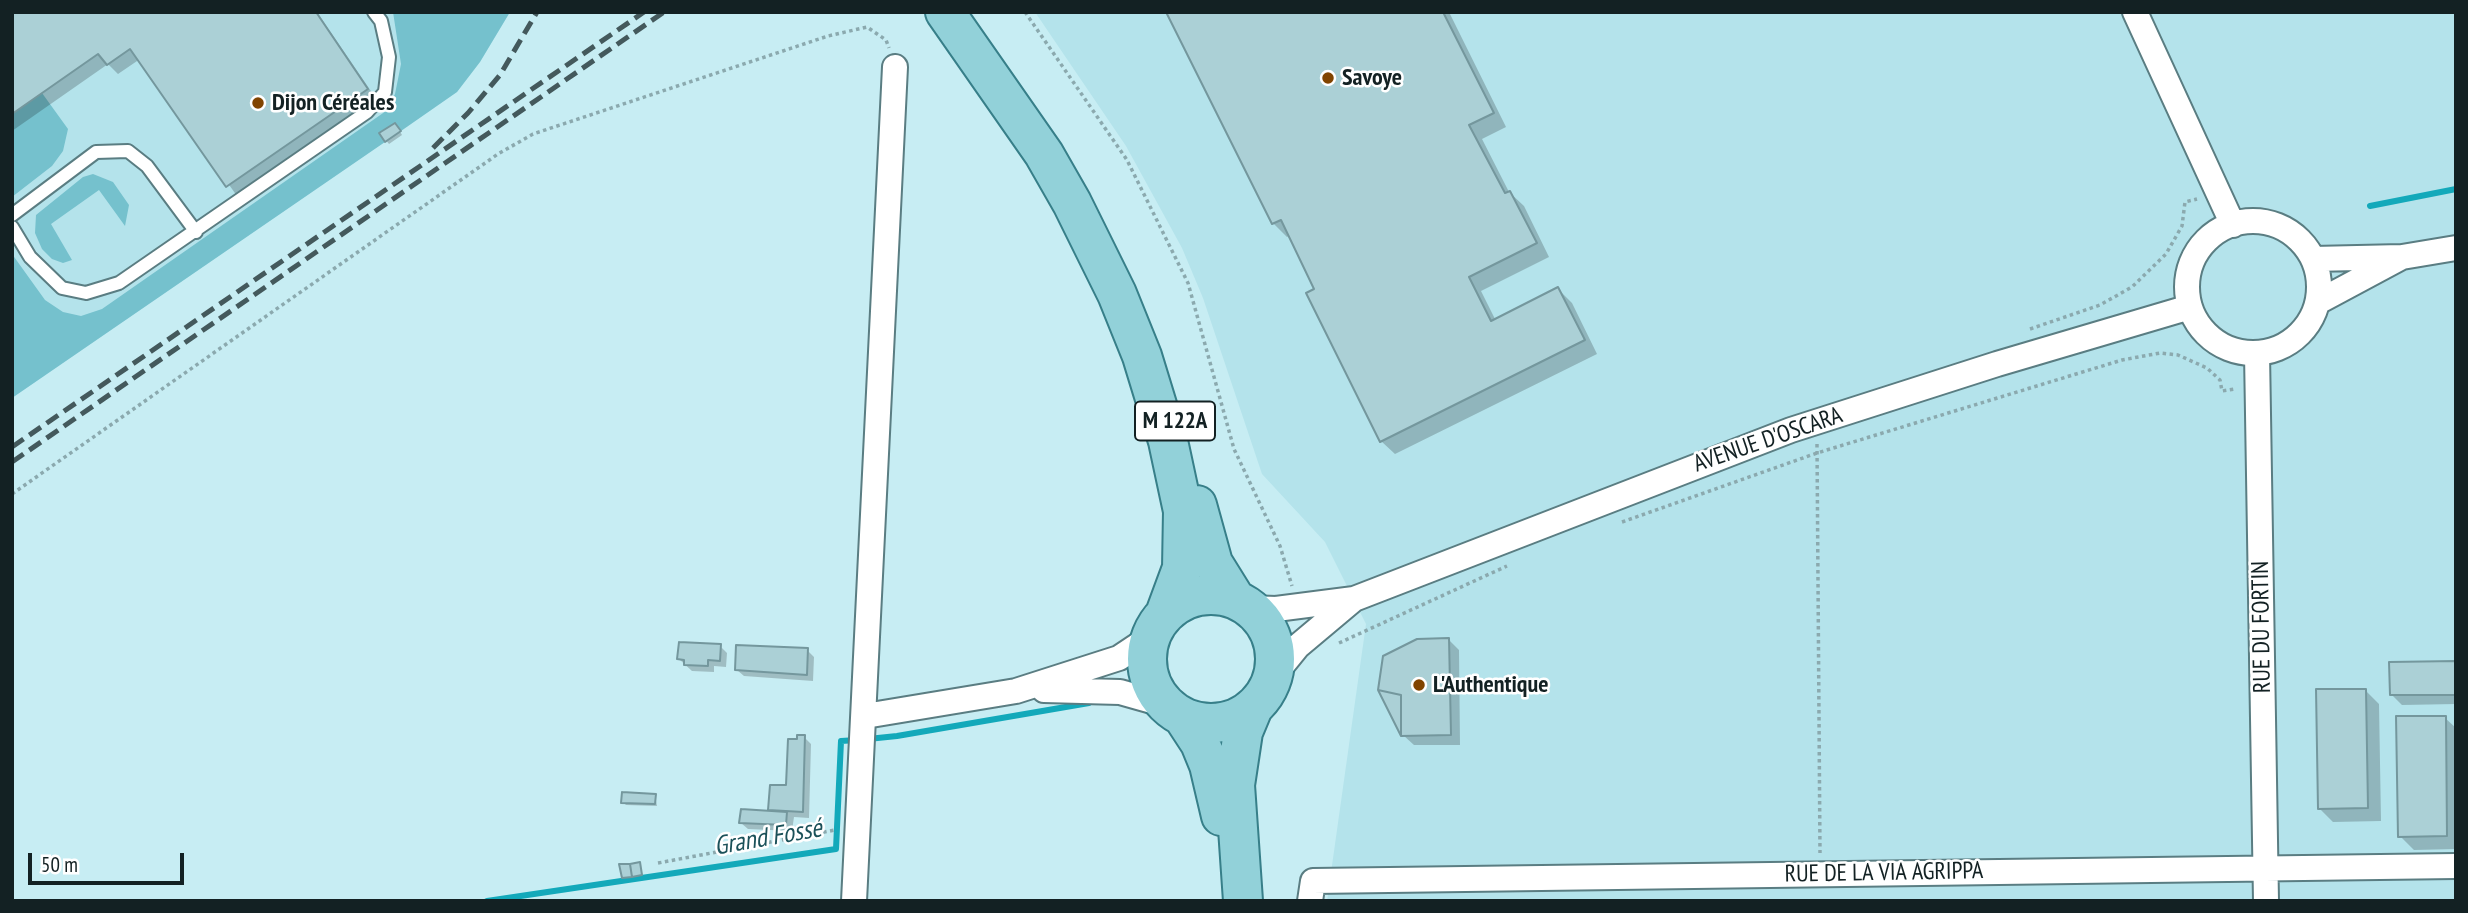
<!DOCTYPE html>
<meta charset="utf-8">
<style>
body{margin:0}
#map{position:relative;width:2468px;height:913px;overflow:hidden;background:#c7edf3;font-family:"PT Sans Narrow",sans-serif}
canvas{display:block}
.frame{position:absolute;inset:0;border:14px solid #132123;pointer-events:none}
.scale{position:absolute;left:28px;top:853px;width:156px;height:32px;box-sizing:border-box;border:4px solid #132123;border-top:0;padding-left:9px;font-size:21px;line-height:24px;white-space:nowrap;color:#132123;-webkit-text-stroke:5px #fff;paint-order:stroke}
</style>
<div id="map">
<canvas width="2468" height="913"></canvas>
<div class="frame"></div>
<div class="scale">50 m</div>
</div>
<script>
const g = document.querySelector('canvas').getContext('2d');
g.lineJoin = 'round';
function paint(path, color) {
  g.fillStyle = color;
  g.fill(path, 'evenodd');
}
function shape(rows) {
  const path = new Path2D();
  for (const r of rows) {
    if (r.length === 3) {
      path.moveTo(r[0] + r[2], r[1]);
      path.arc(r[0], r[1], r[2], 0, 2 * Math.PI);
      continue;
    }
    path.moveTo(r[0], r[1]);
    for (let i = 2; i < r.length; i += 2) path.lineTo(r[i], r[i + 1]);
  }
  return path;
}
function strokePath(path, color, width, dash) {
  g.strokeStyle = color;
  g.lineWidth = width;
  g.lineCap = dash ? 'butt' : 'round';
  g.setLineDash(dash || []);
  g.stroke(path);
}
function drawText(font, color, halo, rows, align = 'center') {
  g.font = font + ' "PT Sans Narrow",sans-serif';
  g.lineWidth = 5;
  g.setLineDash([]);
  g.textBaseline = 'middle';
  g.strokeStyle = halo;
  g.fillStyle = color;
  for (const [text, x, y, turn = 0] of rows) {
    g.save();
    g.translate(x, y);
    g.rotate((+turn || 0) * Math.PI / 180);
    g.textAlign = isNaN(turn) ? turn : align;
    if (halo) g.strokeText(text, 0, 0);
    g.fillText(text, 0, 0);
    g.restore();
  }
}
paint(shape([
 [12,12,510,12,480,62,457,92,12,398],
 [1035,12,2456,12,2456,901,1327,901,1366,624,1325,542,1262,474,1203,298,1182,248,1126,146]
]), '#b4e3eb');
paint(shape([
 [393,12,510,12,480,62,457,92,401,131,395,123,379,133,385,142,12,398,12,254,45,300,63,312,81,316,102,309,386,111,395,94,401,64],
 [42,93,68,129,63,151,52,166,12,197,12,114],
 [93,174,113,182,129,205,125,226,99,190,51,224,72,260,63,263,52,259,42,249,35,233,36,215,83,177]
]), '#75c1cd');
paint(shape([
 [12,12,317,12,377,100,237,196,140,59,118,74,108,64,12,131],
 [1168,12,1449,12,1506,127,1482,139,1509,192,1524,206,1549,257,1481,291,1496,321,1558,289,1572,303,1597,354,1395,454,1381,441,1290,235,1287,237,1273,223],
 [398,128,402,135,389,144,381,134],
 [1449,640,1459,650,1460,745,1414,745,1403,735],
 [720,646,727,653,726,667,714,666,714,672,692,671,679,659],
 [807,650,814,657,813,681,744,676,737,670],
 [2456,663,2456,704,2402,705,2392,695],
 [2365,690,2379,704,2381,821,2333,822,2319,808],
 [2445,718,2456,728,2456,849,2414,850,2400,836],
 [804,737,811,744,809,818,794,817,792,831,748,829,741,823,770,812,771,786,788,787,790,740],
 [655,795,657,806,626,805,623,802],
 [639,864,644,878,626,880,623,877]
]), '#0003');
strokePath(shape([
 [2370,206,2456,189],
 [868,739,897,736,1089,703],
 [487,901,836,849,841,741,857,740]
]), '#13a9ba', 6);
const building = shape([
 [12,12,316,12,368,89,226,187,130,49,107,65,98,54,12,114,12,12],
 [1166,12,1443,12,1494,113,1469,125,1505,193,1510,191,1537,243,1469,277,1491,321,1558,287,1585,340,1380,442,1306,293,1314,289,1281,220,1272,224,1166,12],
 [395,123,401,131,385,142,379,133,395,123],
 [1449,638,1451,735,1401,736,1401,695,1378,690,1383,656,1417,639,1449,638],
 [679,642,721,644,720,661,708,660,708,666,684,665,684,660,677,659,679,642],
 [736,645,808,648,807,675,735,670,736,645],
 [2456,661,2456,695,2390,695,2389,662,2456,661],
 [2316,689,2366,689,2368,808,2318,809,2316,689],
 [1378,690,1401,695,1401,736,1378,690],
 [2396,716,2446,716,2447,836,2398,837,2396,716],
 [797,735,805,735,803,812,768,810,770,785,786,785,788,739,797,739,797,735],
 [622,792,656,794,655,804,621,803,622,792],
 [741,809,787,812,786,825,739,823,741,809],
 [640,862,642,875,632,877,630,864,640,862],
 [619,864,630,864,632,877,622,878,619,864]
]);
paint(building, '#abd0d6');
strokePath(building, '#74979d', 2);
const service = shape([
 [12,215,96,152,128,151,147,166,196,232],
 [12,227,30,257,62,288,86,293,119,283,367,112,385,92,389,57,381,21,374,12]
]);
const minor = shape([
 [2135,12,2233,225],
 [2253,287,66],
 [2402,257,2456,248],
 [2313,259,2402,257,2318,302],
 [2257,353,2266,901],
 [1249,608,1276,609,1354,599,1791,430,1997,364,2190,307],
 [1272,678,1298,646,1354,599],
 [1044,690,1120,692,1166,705],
 [865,716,1016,691,1119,658,1152,636],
 [854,901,895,67],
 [1310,901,1313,881,2456,866]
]);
const primary = shape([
 [945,12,1044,154,1072,203,1117,294,1142,356,1168,441,1183,511,1182,568,1165,614],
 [1197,505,1213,563,1236,600],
 [1211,659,64],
 [1183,717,1200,743,1209,765,1221,816],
 [1243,901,1235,785,1243,732,1253,708]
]);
strokePath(service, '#5a7d82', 16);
strokePath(minor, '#5a7d82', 28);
strokePath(primary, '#377f89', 42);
strokePath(shape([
 [1025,12,1127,160,1188,283,1234,449,1280,546,1292,586],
 [2030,329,2100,305,2132,287,2166,254,2182,226,2185,202,2197,199],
 [1817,444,1820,853],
 [12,494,498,154,533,134,828,36,867,27,886,40,889,48],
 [1622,522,1817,453,2122,360,2160,353,2178,355,2207,368,2220,380,2222,391,2235,389],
 [1339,643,1507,566],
 [658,863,835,830]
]), '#8ba9ae', 3.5, [3.5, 3.5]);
strokePath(service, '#fff', 12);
strokePath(minor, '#fff', 24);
strokePath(primary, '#92d1d9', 38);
strokePath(shape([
 [433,148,468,113,500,75,537,12],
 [12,447,644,12],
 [12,462,664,12]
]), '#44595c', 5, [14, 7]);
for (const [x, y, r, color] of [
 [1328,78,7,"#814400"],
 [258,103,7,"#814400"],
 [1419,685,7,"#814400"]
]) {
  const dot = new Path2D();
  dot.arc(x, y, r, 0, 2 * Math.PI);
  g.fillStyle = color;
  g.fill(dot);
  strokePath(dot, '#fff', 2.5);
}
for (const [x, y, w] of [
 [1175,421,80]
]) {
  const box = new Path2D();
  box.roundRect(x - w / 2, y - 19.5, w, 39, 5);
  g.fillStyle = '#fff';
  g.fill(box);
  strokePath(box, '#132123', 2);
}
drawText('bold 23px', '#132123', null, [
 ["M 122A",1175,421]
]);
drawText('bold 24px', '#132123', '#fff', [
 ["Savoye",1342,78],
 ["Dijon Céréales",272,103],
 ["L'Authentique",1433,685]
], 'left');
drawText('24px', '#132123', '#fff', [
 ["AVENUE D'OSCARA",1768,440,-19],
 ["RUE DU FORTIN",2262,627,-91],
 ["RUE DE LA VIA AGRIPPA",1884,873,-1]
]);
drawText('italic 26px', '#1b5159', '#fff', [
 ["Grand Fossé",768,838,-10]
]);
</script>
